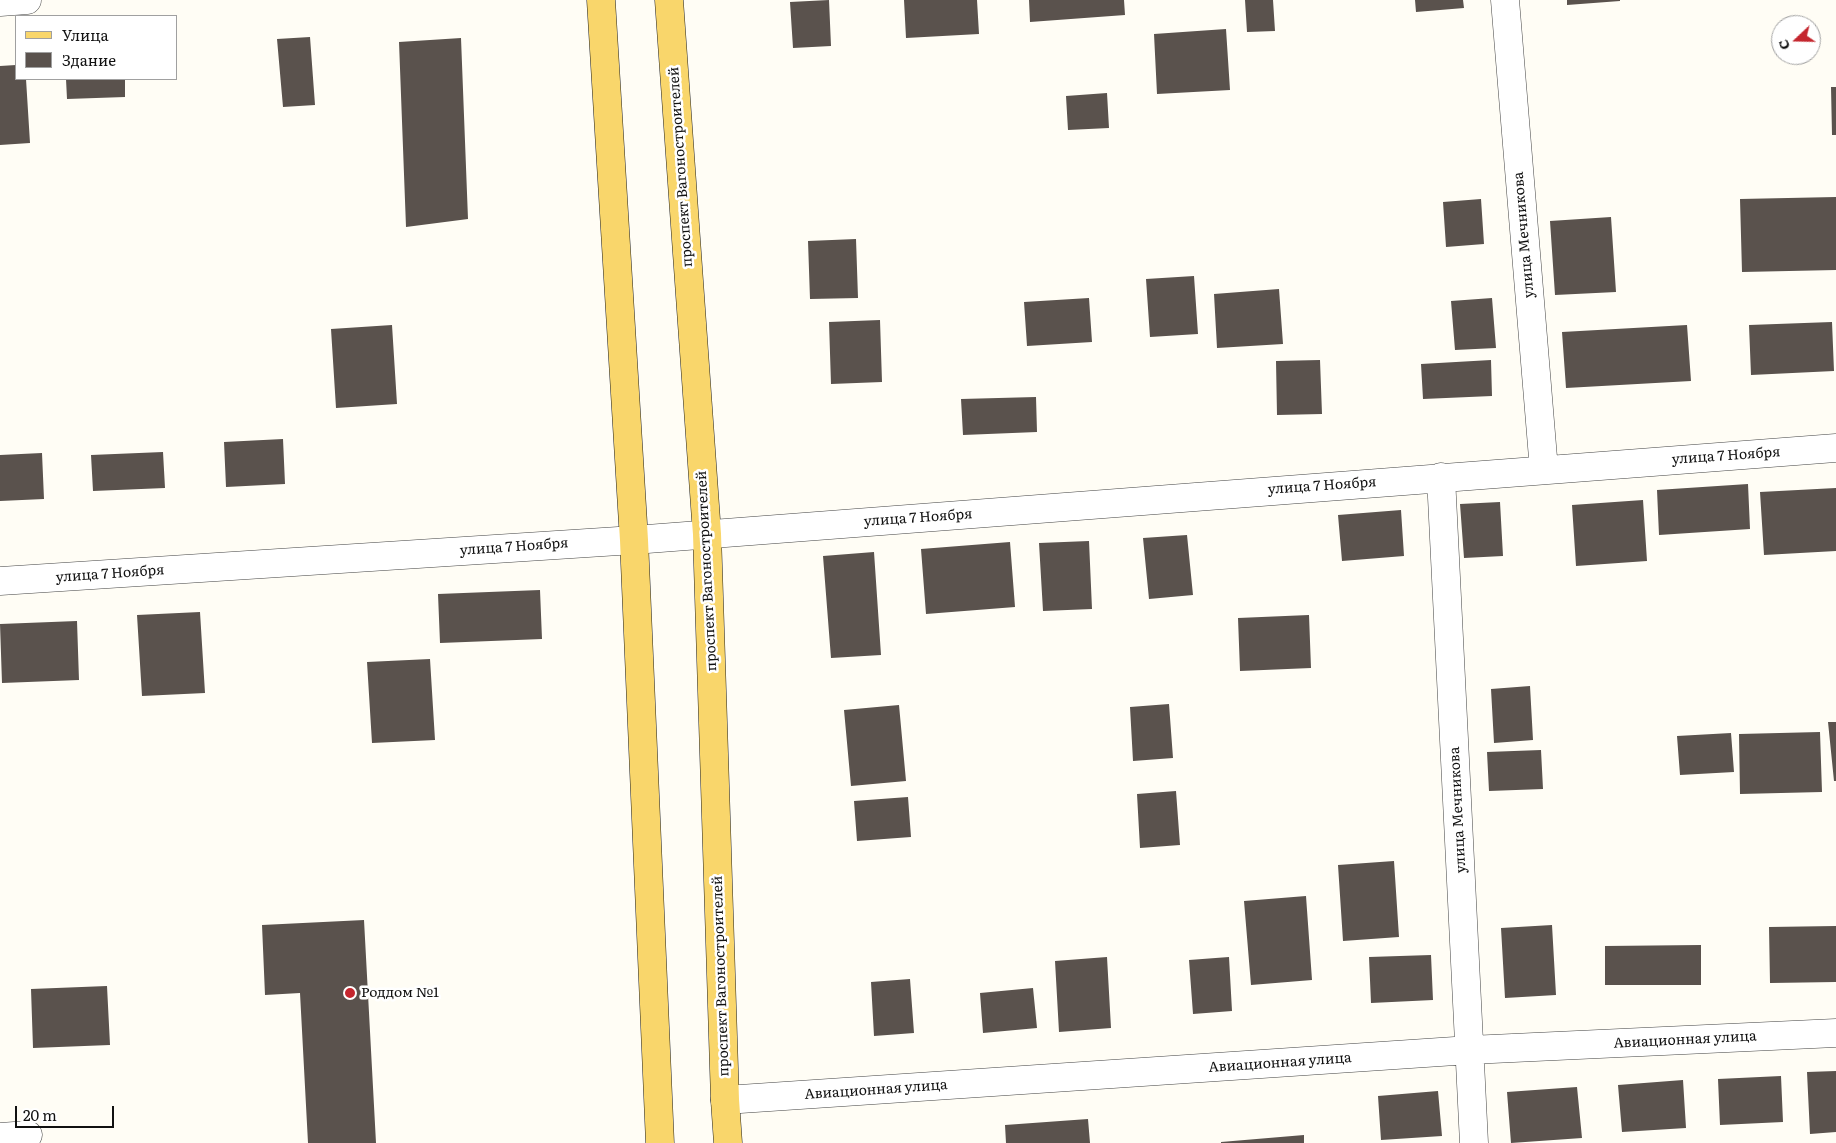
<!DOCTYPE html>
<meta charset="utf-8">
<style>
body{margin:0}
#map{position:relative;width:1836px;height:1143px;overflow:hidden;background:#fffdf5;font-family:Literata,serif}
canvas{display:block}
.legend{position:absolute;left:15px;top:15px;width:162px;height:65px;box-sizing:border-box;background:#fff;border:1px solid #a0a0a0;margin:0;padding:6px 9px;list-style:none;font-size:15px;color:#111}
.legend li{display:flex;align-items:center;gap:10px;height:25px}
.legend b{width:25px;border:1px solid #a0a0a0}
.north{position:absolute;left:1771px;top:15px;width:50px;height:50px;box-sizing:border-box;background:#fff;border:1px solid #a0a0a0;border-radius:50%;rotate:249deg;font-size:14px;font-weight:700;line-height:20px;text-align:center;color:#111}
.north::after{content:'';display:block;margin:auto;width:18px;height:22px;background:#c4262e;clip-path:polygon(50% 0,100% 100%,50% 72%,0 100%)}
.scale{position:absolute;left:15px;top:1106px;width:99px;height:22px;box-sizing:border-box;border:2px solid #111;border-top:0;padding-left:6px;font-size:15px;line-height:18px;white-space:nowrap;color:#111;-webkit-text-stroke:4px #fff;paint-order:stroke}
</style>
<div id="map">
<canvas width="1836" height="1143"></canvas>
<ul class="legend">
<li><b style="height:6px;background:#f9d66b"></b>Улица</li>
<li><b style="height:14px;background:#5a524d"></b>Здание</li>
</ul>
<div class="north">С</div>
<div class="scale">20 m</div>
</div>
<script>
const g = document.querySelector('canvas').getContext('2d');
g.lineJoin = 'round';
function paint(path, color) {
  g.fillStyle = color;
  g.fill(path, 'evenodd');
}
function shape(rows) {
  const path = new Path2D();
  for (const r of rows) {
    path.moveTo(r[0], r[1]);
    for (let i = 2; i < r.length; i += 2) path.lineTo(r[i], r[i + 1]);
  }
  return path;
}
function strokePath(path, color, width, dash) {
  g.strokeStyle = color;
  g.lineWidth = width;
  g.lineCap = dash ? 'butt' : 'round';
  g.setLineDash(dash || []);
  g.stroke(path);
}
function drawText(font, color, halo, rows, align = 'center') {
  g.font = font + ' Literata,serif';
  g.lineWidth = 5;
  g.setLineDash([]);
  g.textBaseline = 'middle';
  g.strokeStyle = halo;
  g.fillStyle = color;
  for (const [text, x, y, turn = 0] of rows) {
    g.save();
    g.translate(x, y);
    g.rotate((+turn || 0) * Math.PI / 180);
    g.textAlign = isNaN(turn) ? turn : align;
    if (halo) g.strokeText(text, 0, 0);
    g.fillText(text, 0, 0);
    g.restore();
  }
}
paint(shape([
 [829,0,831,46,793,48,790,2],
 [904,0,977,0,979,34,906,38],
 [1029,0,1124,0,1125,15,1030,22],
 [1245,0,1273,0,1275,31,1247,32],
 [1415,0,1463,0,1464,8,1416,12],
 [1567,0,1620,0,1620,1,1567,5],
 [1226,29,1230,90,1157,94,1154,34],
 [310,37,315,105,283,107,277,39],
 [461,38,468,219,406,227,399,42],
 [16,65,16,79,26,79,30,143,0,145,0,66],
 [66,79,125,79,125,97,67,99],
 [1831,87,1836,87,1836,135,1832,135],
 [1107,93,1109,128,1068,130,1066,96],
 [1836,197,1836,270,1742,272,1740,199],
 [1481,199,1484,244,1446,247,1443,202],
 [1611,217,1616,292,1555,295,1550,221],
 [856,239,858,298,810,299,808,241],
 [1194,276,1198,334,1150,337,1146,279],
 [1279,289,1283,344,1217,348,1214,294],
 [1089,298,1092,342,1027,346,1024,302],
 [1492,298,1496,348,1455,350,1451,301],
 [880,320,882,382,831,384,829,322],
 [1832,322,1834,371,1751,375,1749,325],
 [392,325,397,404,336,408,331,329],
 [1687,325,1691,381,1566,388,1562,332],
 [1320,360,1322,414,1277,415,1276,361],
 [1491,360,1492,396,1423,399,1421,364],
 [1036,397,1037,432,963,435,961,399],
 [283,439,285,484,226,487,224,442],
 [163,452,165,488,93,491,91,455],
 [42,453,44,499,0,501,0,455],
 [1748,484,1750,529,1659,535,1657,490],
 [1836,488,1836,551,1764,555,1760,492],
 [1643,500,1647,561,1576,566,1572,505],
 [1500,502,1503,556,1464,558,1460,504],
 [1401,510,1404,556,1342,561,1338,515],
 [1187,535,1193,595,1149,599,1143,538],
 [1089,541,1092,609,1043,611,1039,543],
 [1010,542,1015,607,926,614,921,549],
 [874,552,881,655,831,658,823,556],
 [540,590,542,639,440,643,438,594],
 [200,612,205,693,142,696,137,615],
 [1309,615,1311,668,1240,671,1238,618],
 [77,621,79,680,2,683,0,624],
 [430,659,435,740,372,743,367,662],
 [1530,686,1533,740,1494,743,1491,689],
 [1169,704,1173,758,1133,761,1130,707],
 [899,705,906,781,851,786,844,710],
 [1828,722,1836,722,1836,781,1834,781],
 [1820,732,1822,792,1740,794,1739,734],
 [1731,733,1734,772,1680,775,1677,736],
 [1541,750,1543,789,1489,791,1487,752],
 [1176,791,1180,845,1140,848,1137,794],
 [908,797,911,837,857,841,854,801],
 [1394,861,1399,937,1343,941,1338,865],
 [1306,896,1312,980,1251,985,1244,901],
 [364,920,376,1143,308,1143,300,993,265,995,262,925],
 [1552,925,1556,995,1505,998,1501,928],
 [1836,926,1836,982,1770,983,1769,927],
 [1701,945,1701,985,1605,985,1605,946],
 [1431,955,1433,1000,1371,1003,1369,957],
 [1107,957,1111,1028,1059,1032,1055,961],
 [1229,957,1232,1011,1193,1014,1189,960],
 [910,979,914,1033,874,1036,871,982],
 [107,986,110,1045,33,1048,31,989],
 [1033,988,1037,1028,983,1033,980,993],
 [1836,1071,1836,1132,1810,1134,1807,1072],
 [1781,1076,1783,1122,1720,1125,1718,1079],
 [1683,1080,1686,1128,1622,1132,1618,1085],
 [1577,1087,1582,1138,1511,1143,1507,1092],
 [1438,1091,1442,1136,1381,1140,1378,1096],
 [1088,1119,1090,1143,1006,1143,1005,1125],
 [1304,1135,1304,1143,1221,1143,1221,1142]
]), '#5a524d');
const minor = shape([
 [1505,0,1544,470],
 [0,2,27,0],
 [1441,477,1474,1143],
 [0,581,634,540,1836,448],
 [725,1100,1470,1050,1836,1033],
 [0,1137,28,1135]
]);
const major = shape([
 [601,0,634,540,660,1143],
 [669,0,707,534,725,1100,728,1143]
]);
strokePath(minor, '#444', 29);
strokePath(major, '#222', 29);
strokePath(minor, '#fff', 28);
strokePath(major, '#f9d66b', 28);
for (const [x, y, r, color] of [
 [350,993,6,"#c4262e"]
]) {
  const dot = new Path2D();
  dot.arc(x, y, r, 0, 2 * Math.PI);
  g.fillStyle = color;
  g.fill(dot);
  strokePath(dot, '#fff', 2);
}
drawText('14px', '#111', '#fff', [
 ["проспект Вагоностроителей",681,167,-94],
 ["улица Мечникова",1524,235,-95],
 ["улица 7 Ноября",1726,456,-4],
 ["улица 7 Ноября",1322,486,-4],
 ["улица 7 Ноября",918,518,-4],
 ["улица 7 Ноября",514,547,-4],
 ["проспект Вагоностроителей",707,571,-93],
 ["улица 7 Ноября",110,574,-4],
 ["улица Мечникова",1458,810,-93],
 ["проспект Вагоностроителей",721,976,-92],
 ["Авиационная улица",1685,1040,-3],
 ["Авиационная улица",1280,1063,-4],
 ["Авиационная улица",876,1090,-4]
]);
drawText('14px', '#111', '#fff', [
 ["Роддом №1",361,993]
], 'left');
</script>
